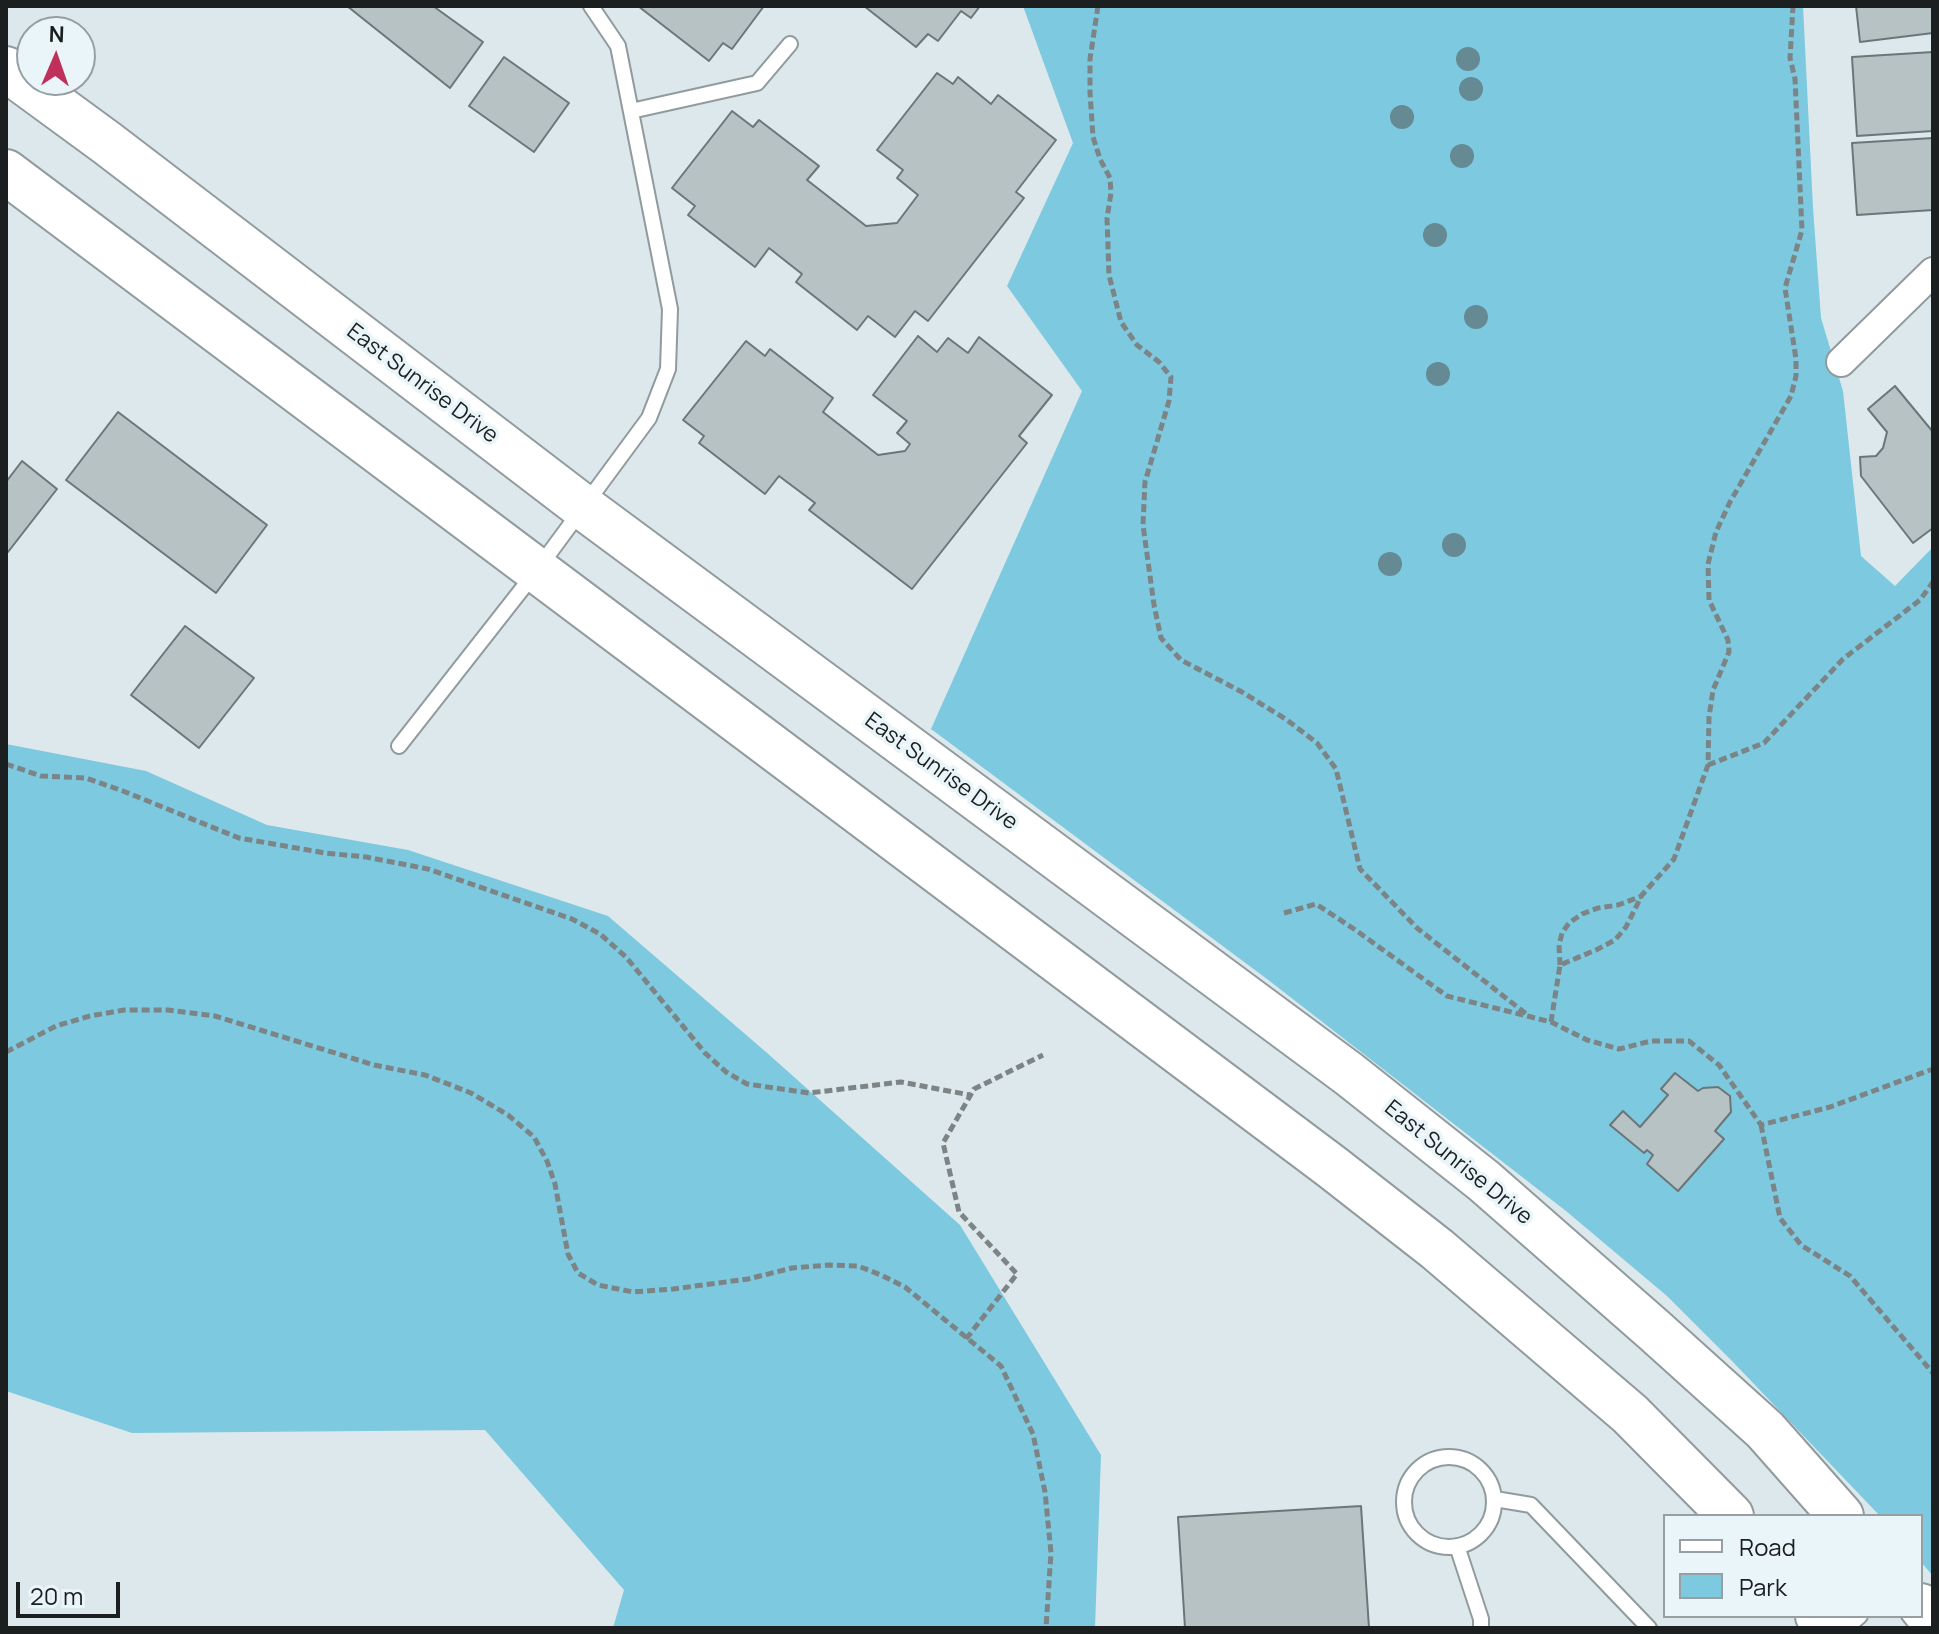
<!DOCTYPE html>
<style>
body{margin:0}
#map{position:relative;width:1939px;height:1634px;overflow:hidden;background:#dce8eb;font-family:Manrope,sans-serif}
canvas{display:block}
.frame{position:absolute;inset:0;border:8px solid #1b1f20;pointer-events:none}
.legend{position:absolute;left:1663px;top:1514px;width:260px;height:104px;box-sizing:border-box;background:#eaf5f9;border:2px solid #979fa2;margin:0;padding:10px 14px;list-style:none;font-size:24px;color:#1b1f20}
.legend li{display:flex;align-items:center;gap:16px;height:40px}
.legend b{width:40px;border:2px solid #979fa2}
.north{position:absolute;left:16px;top:16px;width:80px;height:80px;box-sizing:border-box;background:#eaf5f9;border:2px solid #979fa2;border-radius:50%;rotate:2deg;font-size:22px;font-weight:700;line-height:32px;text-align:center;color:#1b1f20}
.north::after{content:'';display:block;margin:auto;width:28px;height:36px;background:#bf305a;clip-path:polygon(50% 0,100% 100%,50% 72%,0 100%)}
.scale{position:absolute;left:16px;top:1582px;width:104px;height:36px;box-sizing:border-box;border:4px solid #1b1f20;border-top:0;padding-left:10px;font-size:24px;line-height:28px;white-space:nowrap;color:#1b1f20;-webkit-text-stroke:6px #eaf5f9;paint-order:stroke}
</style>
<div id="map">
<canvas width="1939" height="1634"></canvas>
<div class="frame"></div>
<ul class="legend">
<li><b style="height:10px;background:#fff"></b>Road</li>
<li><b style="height:22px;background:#7dc9df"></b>Park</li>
</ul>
<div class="north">N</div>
<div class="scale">20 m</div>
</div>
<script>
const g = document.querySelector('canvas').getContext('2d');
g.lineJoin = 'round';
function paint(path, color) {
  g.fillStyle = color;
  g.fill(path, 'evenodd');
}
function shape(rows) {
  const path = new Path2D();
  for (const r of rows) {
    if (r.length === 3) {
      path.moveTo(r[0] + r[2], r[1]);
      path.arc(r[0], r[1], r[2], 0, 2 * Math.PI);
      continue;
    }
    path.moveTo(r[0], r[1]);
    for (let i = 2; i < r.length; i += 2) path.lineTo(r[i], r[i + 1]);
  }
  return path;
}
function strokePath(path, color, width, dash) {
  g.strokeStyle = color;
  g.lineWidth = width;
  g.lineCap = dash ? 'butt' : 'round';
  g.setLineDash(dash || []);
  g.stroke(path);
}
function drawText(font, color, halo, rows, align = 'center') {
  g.font = font + ' Manrope,sans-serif';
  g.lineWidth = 7;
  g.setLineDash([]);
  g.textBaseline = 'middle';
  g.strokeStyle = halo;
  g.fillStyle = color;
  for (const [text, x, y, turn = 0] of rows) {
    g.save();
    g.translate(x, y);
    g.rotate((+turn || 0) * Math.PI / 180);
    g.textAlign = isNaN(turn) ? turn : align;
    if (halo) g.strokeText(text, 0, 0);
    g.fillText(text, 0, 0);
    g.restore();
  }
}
paint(shape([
 [1023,6,1803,6,1813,208,1821,318,1843,391,1861,556,1895,586,1933,547,1933,1576,1921,1562,1921,1516,1880,1516,1733,1362,1667,1296,1566,1211,1267,979,931,729,1082,391,1007,286,1073,143],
 [6,744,146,771,267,825,408,850,608,916,766,1052,960,1225,1101,1455,1095,1628,613,1628,624,1590,485,1430,132,1433,6,1391]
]), '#7dc9df');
const building = shape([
 [347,6,433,6,483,42,450,88,347,6],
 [638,6,764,6,732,49,723,43,709,61,638,6],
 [864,6,980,6,971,18,961,11,938,41,928,34,916,47,864,6],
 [1856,6,1933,6,1933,33,1860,42,1856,6],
 [1933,52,1933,131,1857,136,1852,57,1933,52],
 [504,57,569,103,534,152,469,106,504,57],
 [937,73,953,84,958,77,991,104,998,95,1056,140,1016,192,1024,198,928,321,915,311,895,337,868,316,857,330,796,282,802,274,769,248,755,267,688,215,695,206,672,188,732,111,753,127,759,120,819,166,807,180,866,226,897,223,918,195,897,178,903,170,877,150,937,73],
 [1933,138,1933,210,1857,215,1852,143,1933,138],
 [918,336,937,352,948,338,968,353,979,337,1052,395,1019,436,1027,443,912,589,809,510,815,503,779,476,765,494,699,443,704,436,683,420,746,341,765,356,770,349,833,398,823,412,878,455,905,451,910,444,897,433,907,421,873,395,918,336],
 [1895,386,1933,432,1933,528,1913,543,1861,476,1860,457,1876,456,1883,448,1887,432,1868,409,1895,386],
 [118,412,267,525,216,593,66,480,118,412],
 [22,461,57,489,8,552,6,550,6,482,22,461],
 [185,626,254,678,199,748,131,695,185,626],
 [1675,1073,1698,1091,1703,1088,1718,1087,1730,1096,1731,1112,1715,1131,1724,1139,1678,1191,1647,1164,1653,1155,1647,1150,1644,1153,1610,1125,1623,1111,1640,1127,1668,1095,1661,1089,1675,1073],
 [1361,1506,1369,1628,1185,1628,1178,1517,1361,1506]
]);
paint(building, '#b7c2c5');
strokePath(building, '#6c7679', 2);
const lane = shape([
 [631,111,757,83,790,44],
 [399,746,537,570,649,418,668,369,670,309,618,46,591,6],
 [1449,1502,45],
 [1495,1499,1531,1505,1649,1628],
 [1457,1546,1481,1619,1481,1628],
 [1846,1628,1860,1616]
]);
const street = shape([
 [1841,362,1933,272]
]);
const primary = shape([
 [6,69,107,143,583,507,1349,1074,1484,1181,1654,1330,1765,1430,1841,1516],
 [6,172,1332,1167,1437,1249,1630,1414,1731,1516],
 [1921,1606,1933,1621],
 [1818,1616,1828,1628]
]);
strokePath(lane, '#919b9e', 18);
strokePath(street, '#919b9e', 32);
strokePath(primary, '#919b9e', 48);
strokePath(shape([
 [1098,6,1090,59,1090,93,1093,137,1100,159,1110,178,1111,193,1107,218,1109,275,1121,322,1137,345,1159,362,1171,377,1169,401,1145,482,1143,525,1154,605,1161,638,1181,660,1242,692,1287,720,1317,743,1336,769,1360,869,1417,928,1530,1017],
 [6,764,41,776,86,778,123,791,239,838,325,853,366,857,428,869,572,919,600,934,626,957,705,1053,726,1072,747,1084,809,1093,901,1082,970,1095],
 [1708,765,1764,743,1843,659,1920,600,1933,582],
 [1284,913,1316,904,1354,929,1447,996,1551,1022,1587,1040,1619,1049,1651,1041,1689,1041,1719,1065,1761,1125,1830,1107,1933,1069],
 [1560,965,1559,945,1562,933,1569,923,1582,914,1598,908,1618,905,1642,896],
 [1551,1022,1560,965,1596,950,1615,940,1626,927,1642,895,1674,859,1708,765,1709,717,1713,690,1729,652,1728,640,1709,600,1708,564,1716,532,1730,502,1791,396,1796,376,1796,359,1785,288,1802,230,1795,79,1790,58,1793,6],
 [6,1052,56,1026,90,1016,124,1010,168,1010,215,1016,374,1065,425,1075,471,1093,508,1115,534,1137,547,1161,555,1184,568,1254,578,1273,598,1285,633,1292,673,1289,748,1279,792,1268,829,1265,858,1266,881,1275,905,1287,1001,1366,1033,1434,1045,1492,1051,1553,1046,1628],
 [1761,1125,1780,1218,1801,1245,1850,1276,1933,1373],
 [966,1339,1017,1274,959,1212,943,1143,974,1089,1043,1055]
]), '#7c8486', 5, [8, 4]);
strokePath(lane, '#fff', 14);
strokePath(street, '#fff', 28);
strokePath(primary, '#fff', 44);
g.fillStyle = '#658a93';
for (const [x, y] of [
 [1468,59],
 [1471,89],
 [1402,117],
 [1462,156],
 [1435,235],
 [1476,317],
 [1438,374],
 [1454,545],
 [1390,564]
]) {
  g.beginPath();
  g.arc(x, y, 12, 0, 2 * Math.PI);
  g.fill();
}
drawText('22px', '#1b1f20', '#eaf5f9', [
 ["East Sunrise Drive",422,384,37],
 ["East Sunrise Drive",941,772,36],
 ["East Sunrise Drive",1458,1163,39]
]);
</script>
